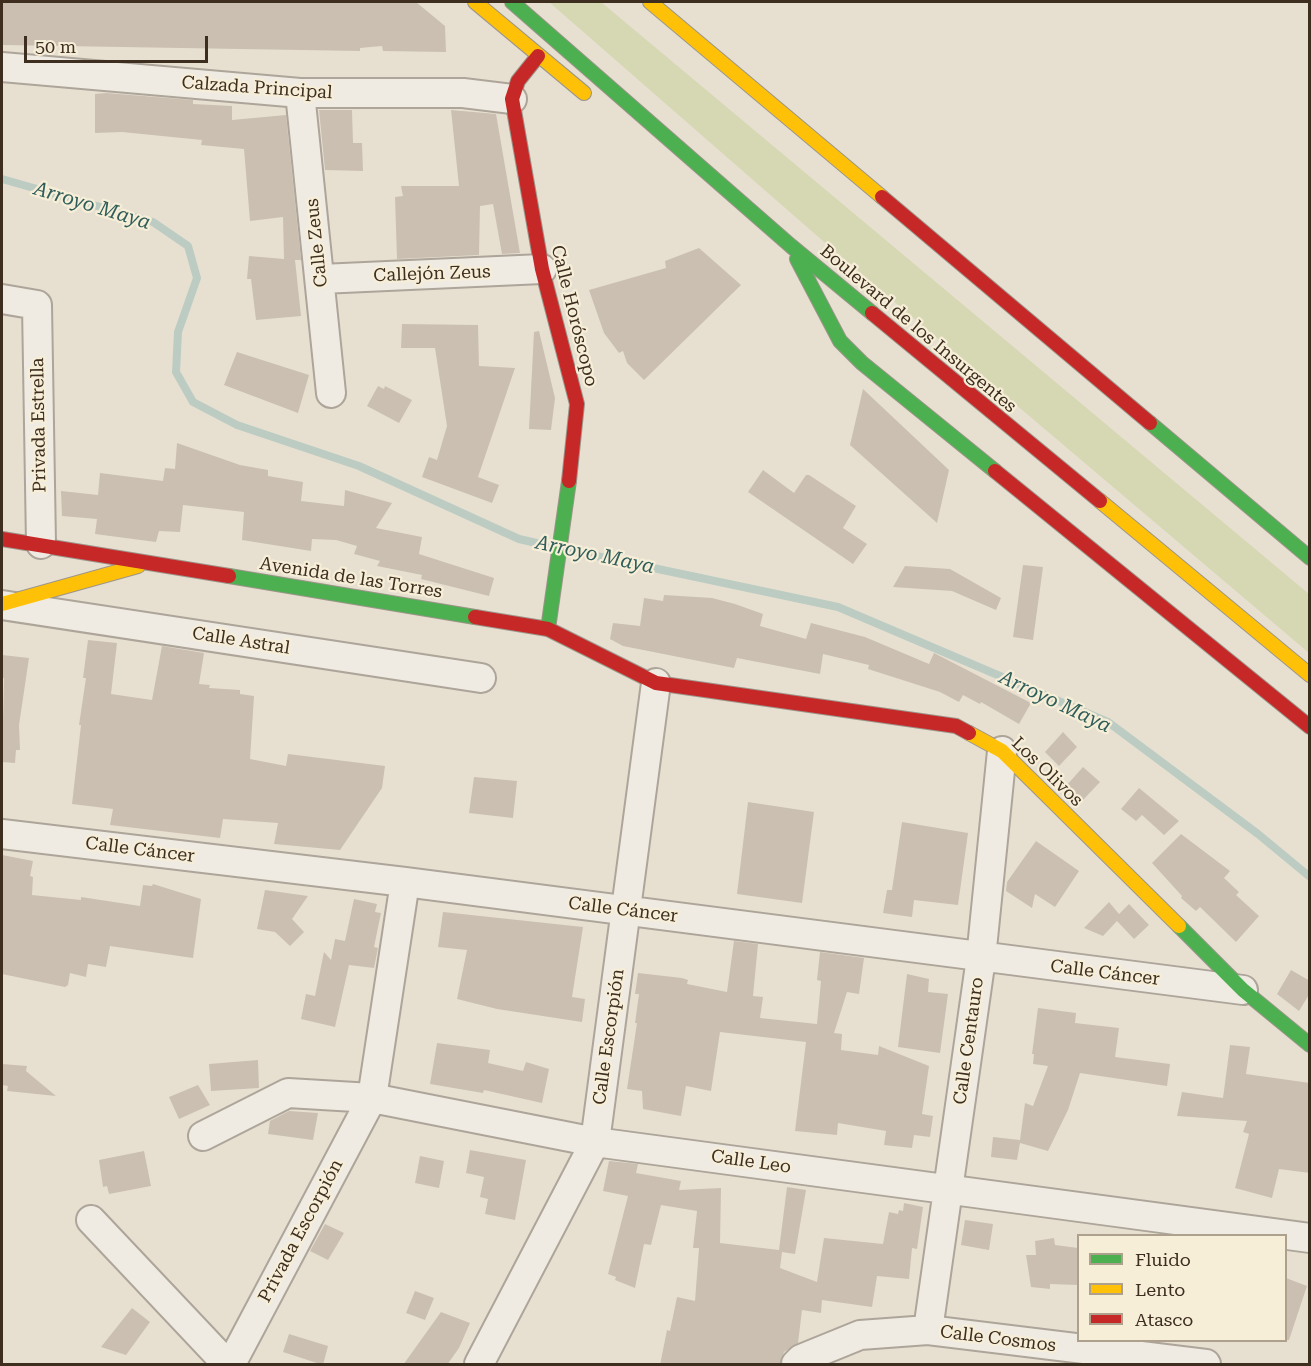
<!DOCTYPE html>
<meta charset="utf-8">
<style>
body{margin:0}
#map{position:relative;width:1311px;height:1366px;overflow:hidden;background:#e7e0d1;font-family:"Roboto Serif",serif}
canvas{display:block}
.frame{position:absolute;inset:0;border:3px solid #3d2e20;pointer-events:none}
.legend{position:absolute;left:1077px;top:1234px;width:210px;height:108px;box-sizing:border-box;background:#f7eed8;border:2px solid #ada18e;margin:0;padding:8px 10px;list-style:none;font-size:18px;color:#3d2e20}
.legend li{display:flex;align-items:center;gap:12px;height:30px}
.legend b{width:30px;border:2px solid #ada18e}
.scale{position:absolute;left:24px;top:36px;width:184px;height:27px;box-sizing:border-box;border:3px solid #3d2e20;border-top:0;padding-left:8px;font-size:18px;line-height:21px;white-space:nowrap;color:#3d2e20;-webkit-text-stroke:4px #f7eed8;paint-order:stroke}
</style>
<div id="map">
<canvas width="1311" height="1366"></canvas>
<div class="frame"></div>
<ul class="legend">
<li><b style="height:8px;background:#4caf50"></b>Fluido</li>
<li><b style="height:8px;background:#ffc107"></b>Lento</li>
<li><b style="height:8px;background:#c62828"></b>Atasco</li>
</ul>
<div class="scale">50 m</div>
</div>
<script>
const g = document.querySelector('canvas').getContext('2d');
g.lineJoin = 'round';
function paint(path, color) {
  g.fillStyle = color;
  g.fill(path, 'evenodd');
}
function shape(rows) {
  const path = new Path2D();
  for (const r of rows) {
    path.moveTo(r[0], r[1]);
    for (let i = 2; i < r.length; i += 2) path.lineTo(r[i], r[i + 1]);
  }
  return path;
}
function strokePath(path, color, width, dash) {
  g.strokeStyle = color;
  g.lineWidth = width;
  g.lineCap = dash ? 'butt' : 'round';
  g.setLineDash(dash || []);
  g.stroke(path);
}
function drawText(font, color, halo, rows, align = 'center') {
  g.font = font + ' "Roboto Serif",serif';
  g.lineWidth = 4.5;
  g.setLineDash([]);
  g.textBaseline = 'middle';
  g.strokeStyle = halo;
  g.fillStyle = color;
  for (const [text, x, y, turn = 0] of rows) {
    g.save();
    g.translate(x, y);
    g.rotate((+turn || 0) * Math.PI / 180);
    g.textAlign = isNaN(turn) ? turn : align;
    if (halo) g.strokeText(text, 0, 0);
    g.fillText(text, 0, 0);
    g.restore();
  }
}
paint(shape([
 [549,2,601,2,1309,594,1309,653,831,248]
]), '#d6d7b3');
strokePath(shape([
 [2,179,153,222,188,246,197,278,178,332,176,372,193,402,237,425,359,466,519,539,554,547],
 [568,550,838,607,1108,722,1258,834,1310,877]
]), '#bcccc2', 8);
paint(shape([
 [2,2,416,2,445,26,446,52,383,51,382,46,360,48,360,51,2,45],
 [106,93,193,100,193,104,232,106,232,120,286,115,301,260,295,260,301,316,256,320,251,279,247,279,249,256,284,259,283,217,250,221,244,149,201,145,202,140,122,132,95,133,95,94],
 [319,110,352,110,353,143,362,143,363,171,325,170],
 [451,110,496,114,520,253,502,254,493,204,480,206,479,255,397,259,395,197,403,196,401,186,459,186],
 [699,248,741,285,644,380,627,363,623,351,619,353,604,333,589,290,666,268,665,261],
 [402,324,478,325,479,366,515,368,478,477,499,485,492,503,422,477,429,457,437,460,447,426,435,348,401,348],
 [539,331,555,398,551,430,529,429,534,332],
 [237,352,309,375,298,413,224,385],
 [378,386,384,389,385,386,412,400,399,423,367,406],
 [863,389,949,470,937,523,850,445],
 [177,443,240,465,268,470,268,476,303,482,301,501,344,506,345,490,392,503,376,528,422,537,419,554,494,578,489,596,421,579,422,575,377,566,380,561,354,554,357,546,336,540,312,539,311,551,242,540,244,512,183,505,180,532,159,531,156,542,95,534,97,519,62,516,61,491,98,495,100,473,163,481,165,468,175,469],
 [763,470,794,493,806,475,809,475,856,506,843,528,867,544,853,564,748,492],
 [1023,565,1043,567,1033,640,1013,637],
 [905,566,950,569,1001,598,996,610,952,591,893,587],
 [664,595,712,598,735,604,763,614,760,626,806,639,811,623,865,637,929,664,934,653,1031,703,1019,724,981,702,980,704,963,695,959,702,940,692,868,669,869,665,823,654,820,674,737,658,734,668,623,646,610,639,613,623,640,626,644,598,663,601],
 [88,640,117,643,111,694,152,700,162,646,204,653,199,684,210,685,209,688,240,690,240,694,254,696,250,759,286,766,288,754,385,766,382,788,340,850,274,844,278,823,223,819,220,838,110,825,113,809,72,804,81,725,79,725,86,678,83,678],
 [2,655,29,658,19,725,20,750,16,750,15,763,2,762,4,678,2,678],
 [1063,732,1077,747,1059,766,1045,752],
 [1083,767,1100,782,1082,801,1066,786],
 [474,777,517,781,513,818,469,813],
 [1139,788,1179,821,1164,835,1142,815,1136,821,1121,809],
 [748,802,814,812,802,903,737,894],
 [902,822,968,833,958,905,914,900,912,917,883,913,887,890,892,890],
 [1181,834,1230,871,1224,878,1239,892,1236,895,1259,916,1236,942,1200,907,1196,911,1181,898,1182,896,1152,863],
 [1036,841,1079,871,1055,907,1035,894,1032,908,1006,891,1007,882],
 [2,855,33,861,30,876,33,877,32,895,81,900,81,897,140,906,143,885,152,886,153,884,201,899,193,958,110,946,106,967,88,964,86,977,70,973,68,985,65,987,2,974],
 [265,890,308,896,292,919,304,932,290,946,275,932,257,929],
 [354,899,377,904,375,912,381,913,374,947,378,948,374,968,349,965,335,1027,301,1019,306,994,315,996,324,952,331,960,335,939,345,941],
 [1109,902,1119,914,1129,904,1149,925,1134,939,1117,921,1103,936,1084,928],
 [443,912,583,927,572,997,585,999,582,1022,497,1009,457,999,467,950,438,947],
 [734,941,758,944,753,996,763,997,760,1018,817,1024,821,981,817,980,820,952,864,958,859,994,847,992,834,1033,842,1034,841,1050,878,1055,879,1046,929,1066,922,1114,933,1116,930,1137,914,1135,912,1148,884,1145,886,1131,838,1123,837,1135,795,1131,806,1042,720,1032,711,1091,686,1086,681,1116,643,1109,642,1091,627,1089,637,1023,635,1023,639,994,635,994,638,973,682,978,688,980,687,984,727,992],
 [1291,970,1310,981,1310,993,1299,1011,1277,994],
 [907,974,929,979,928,992,948,994,940,1053,898,1047],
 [1038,1008,1076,1013,1075,1023,1119,1028,1115,1057,1170,1064,1167,1086,1080,1073,1068,1110,1048,1151,1020,1143,1017,1160,991,1157,993,1137,1020,1140,1025,1103,1033,1106,1048,1066,1033,1064,1034,1054,1032,1054],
 [437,1043,490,1050,488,1063,523,1071,526,1062,549,1069,542,1103,484,1090,483,1093,430,1084],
 [1230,1045,1250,1047,1246,1074,1310,1083,1310,1173,1279,1169,1272,1198,1235,1188,1249,1134,1243,1132,1247,1121,1177,1116,1182,1092,1223,1098],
 [258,1060,259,1088,211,1091,209,1064],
 [2,1064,27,1066,26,1071,56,1096,7,1091,8,1086,2,1085],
 [198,1085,210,1105,179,1119,169,1097],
 [289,1111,318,1113,313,1140,268,1134,270,1121],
 [470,1150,526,1160,515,1220,485,1214,488,1199,480,1197,484,1177,466,1173],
 [144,1151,151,1186,109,1194,107,1186,103,1187,99,1160],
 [420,1156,444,1161,439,1188,415,1183],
 [609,1161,638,1164,636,1173,681,1181,679,1190,721,1188,720,1243,779,1250,787,1187,806,1190,795,1254,782,1252,780,1268,817,1282,824,1238,883,1244,889,1212,898,1214,899,1210,903,1211,904,1203,923,1207,917,1249,912,1248,909,1279,877,1276,872,1307,822,1300,821,1313,802,1310,798,1343,784,1352,780,1365,660,1365,667,1330,670,1331,677,1297,695,1301,699,1248,693,1248,697,1211,661,1205,651,1245,644,1244,635,1288,615,1280,616,1277,608,1274,628,1196,603,1191],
 [965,1220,993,1224,989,1250,961,1245],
 [325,1224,344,1233,328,1260,310,1251],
 [1054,1238,1055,1245,1078,1248,1078,1285,1050,1284,1050,1289,1031,1287,1026,1255,1036,1255,1035,1241],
 [1286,1278,1307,1286,1289,1340,1286,1340],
 [415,1291,434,1298,425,1320,406,1313],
 [132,1308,150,1322,126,1355,101,1347],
 [441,1312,470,1323,459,1348,447,1365,403,1365],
 [289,1334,328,1346,323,1365,283,1352]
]), '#cbbfb2');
const street = shape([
 [2,67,300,93,463,93,512,99],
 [300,93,331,393],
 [321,279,542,269],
 [2,299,37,305,41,544],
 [2,605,481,678],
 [2,834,405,882,1243,990],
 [203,1136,288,1093,372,1098,595,1142,1310,1238],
 [91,1220,227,1364],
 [928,1330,981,958,1002,751],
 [231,1364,372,1098,405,882],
 [479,1364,595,1142,656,683],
 [796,1364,801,1359,860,1335,928,1330,1206,1364]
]);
const fast = shape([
 [512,2,791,246,872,313],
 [797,259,840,341,862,363,995,471],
 [1150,423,1310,558],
 [229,576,475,617],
 [548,629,569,481],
 [1179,926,1243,990,1310,1045]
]);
const slow = shape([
 [475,2,584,93],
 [650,2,882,197],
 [1100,501,1310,675],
 [2,604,138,566],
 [969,733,1002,751,1179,926]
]);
const jam = shape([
 [538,56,518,81,512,99,542,269,577,404,569,481],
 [882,197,1150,423],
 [872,313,1100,501],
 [995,471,1310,727],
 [2,539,229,576],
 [475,617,548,629,656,683,956,726,969,733]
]);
strokePath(street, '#ada599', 32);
strokePath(fast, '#9c958a', 16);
strokePath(slow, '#9c958a', 16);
strokePath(jam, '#9c958a', 16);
strokePath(street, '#efebe3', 28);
strokePath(fast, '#4caf50', 14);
strokePath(slow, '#ffc107', 14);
strokePath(jam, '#c62828', 14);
drawText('18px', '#3d2e20', '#f7eed8', [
 ["Calzada Principal",257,88,4],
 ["Calle Zeus",317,243,-96],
 ["Callejón Zeus",432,274,-2],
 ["Calle Horóscopo",574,316,76],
 ["Boulevard de los Insurgentes",918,329,40],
 ["Privada Estrella",39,425,-91],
 ["Avenida de las Torres",351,578,9],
 ["Calle Astral",241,641,9],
 ["Los Olivos",1047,772,44],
 ["Calle Cáncer",140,850,7],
 ["Calle Cáncer",623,910,7],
 ["Calle Cáncer",1105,973,7],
 ["Calle Escorpión",609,1037,-82],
 ["Calle Centauro",969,1041,-82],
 ["Calle Leo",751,1162,8],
 ["Privada Escorpión",301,1231,-62],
 ["Calle Cosmos",998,1339,7]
]);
drawText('italic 20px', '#2f5d5a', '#f7eed8', [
 ["Arroyo Maya",92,206,17],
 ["Arroyo Maya",595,555,12],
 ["Arroyo Maya",1055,702,25]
]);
</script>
